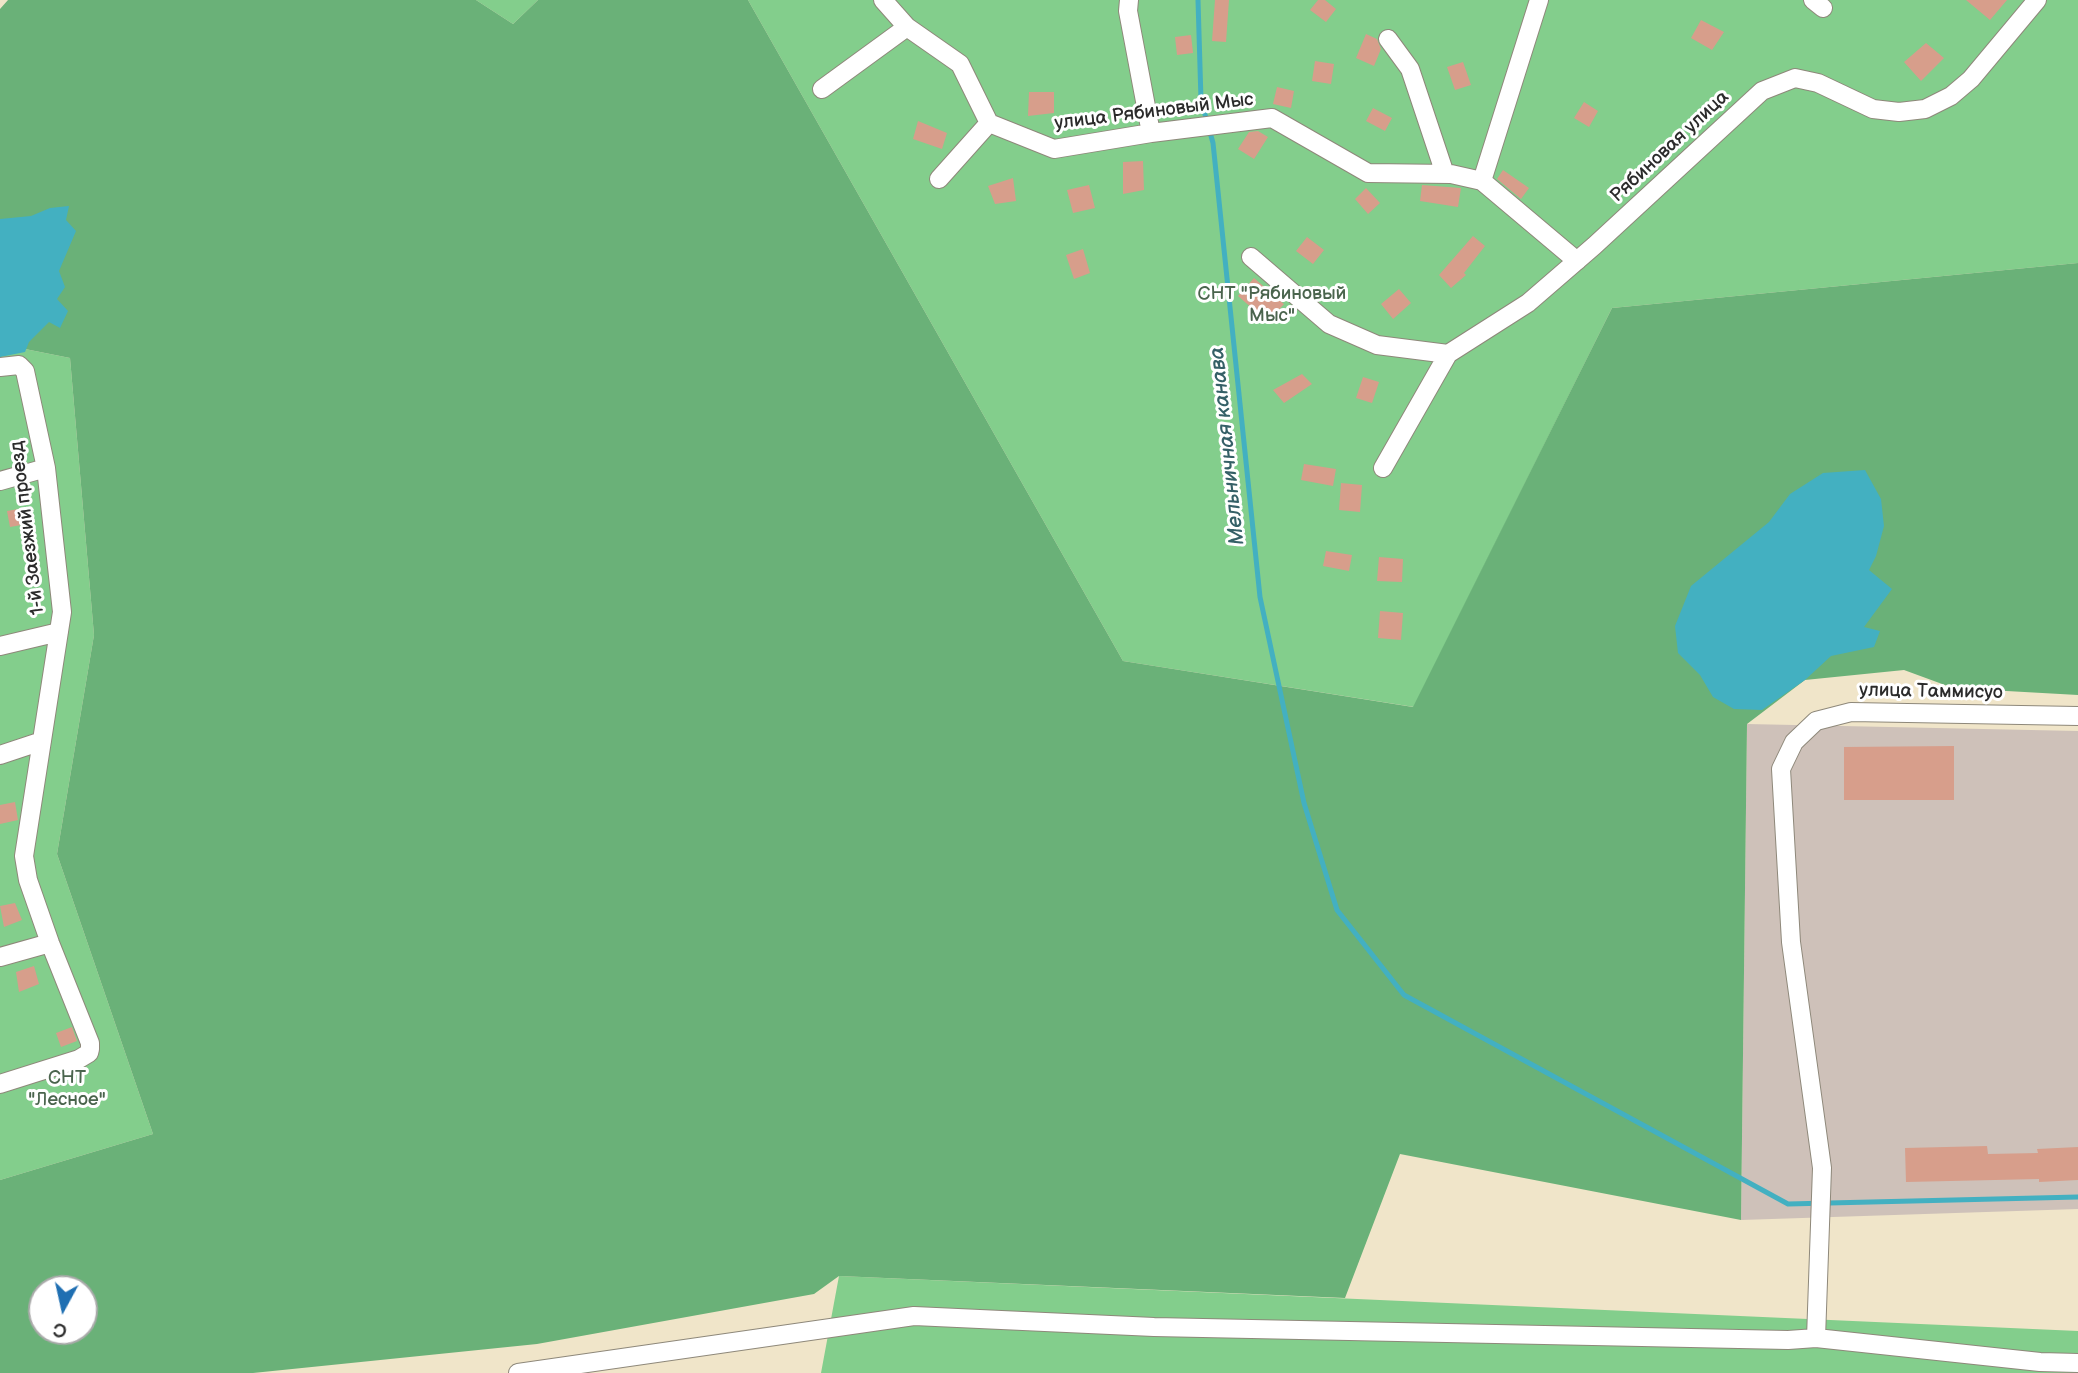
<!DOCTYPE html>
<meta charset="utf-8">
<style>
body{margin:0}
#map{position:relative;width:2078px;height:1373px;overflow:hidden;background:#f0e5c9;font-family:"Balsamiq Sans",sans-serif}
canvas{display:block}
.north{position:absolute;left:28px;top:1275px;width:70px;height:70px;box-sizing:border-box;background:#fff;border:2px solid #aaa;border-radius:50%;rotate:188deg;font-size:19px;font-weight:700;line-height:28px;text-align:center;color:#2b2b2b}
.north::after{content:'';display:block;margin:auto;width:24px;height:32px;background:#1f6fb2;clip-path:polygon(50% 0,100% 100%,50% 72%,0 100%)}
</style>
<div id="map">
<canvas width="2078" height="1373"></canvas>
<div class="north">С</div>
</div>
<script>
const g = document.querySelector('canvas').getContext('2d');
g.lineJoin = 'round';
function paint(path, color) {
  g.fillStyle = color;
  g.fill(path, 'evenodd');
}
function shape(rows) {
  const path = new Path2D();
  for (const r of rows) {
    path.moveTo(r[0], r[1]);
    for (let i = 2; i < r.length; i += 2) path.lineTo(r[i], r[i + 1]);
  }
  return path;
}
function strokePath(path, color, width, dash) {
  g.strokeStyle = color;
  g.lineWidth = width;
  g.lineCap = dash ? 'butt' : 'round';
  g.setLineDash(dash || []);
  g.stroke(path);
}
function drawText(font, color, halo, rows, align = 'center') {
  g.font = font + ' "Balsamiq Sans",sans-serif';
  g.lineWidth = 6;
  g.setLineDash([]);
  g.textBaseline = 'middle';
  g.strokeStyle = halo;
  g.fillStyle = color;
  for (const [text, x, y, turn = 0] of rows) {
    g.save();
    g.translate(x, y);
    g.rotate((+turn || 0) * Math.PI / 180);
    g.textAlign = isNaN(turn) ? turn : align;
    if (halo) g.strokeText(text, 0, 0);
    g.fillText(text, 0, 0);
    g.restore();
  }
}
paint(shape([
 [1747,724,2078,731,2078,1209,1741,1220]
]), '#cec1b9');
paint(shape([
 [476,0,538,0,513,24],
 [748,0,2078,0,2078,263,1612,308,1414,707,1123,661],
 [0,344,70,358,94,635,57,854,153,1134,0,1180],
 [839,1276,2078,1331,2078,1373,821,1373]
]), '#83ce8c');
paint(shape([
 [8,0,476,0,513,24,538,0,748,0,1123,661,1413,707,1612,308,2078,263,2078,695,1953,688,1904,670,1805,680,1747,724,1741,1220,1400,1154,1345,1298,839,1276,814,1294,537,1344,253,1373,0,1373,0,1180,153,1134,57,854,94,635,70,358,0,344,0,9],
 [42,1289,84,1289,84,1331,42,1331]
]), '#6ab178');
paint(shape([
 [69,206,66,220,76,231,59,271,65,287,57,299,68,311,60,328,49,322,29,342,25,352,0,357,0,219,31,216,50,208],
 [1865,470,1881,499,1884,526,1876,556,1869,570,1892,589,1864,627,1880,631,1874,647,1831,656,1805,680,1762,710,1734,709,1713,697,1700,675,1678,653,1675,626,1691,586,1769,522,1790,494,1823,473]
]), '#43b0c1');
strokePath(shape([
 [1198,0,1201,100,1213,143,1260,597,1304,803,1337,910,1404,995,1788,1204,2078,1197]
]), '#43b0c1', 5);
paint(shape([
 [1215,0,1229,0,1226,42,1212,41],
 [1318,0,1325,0,1336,9,1326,22,1310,10],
 [1966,0,2007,0,1990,20],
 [1701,20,1724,32,1712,50,1691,38],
 [1366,34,1377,39,1381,49,1374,66,1356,58],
 [1191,35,1193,53,1177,55,1175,37],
 [1926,43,1944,58,1921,81,1904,62],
 [1315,61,1334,64,1331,84,1312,81],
 [1463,62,1471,85,1455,90,1447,67],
 [1277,87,1294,91,1291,108,1273,104],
 [1029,92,1054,92,1054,113,1028,116],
 [1584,102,1598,111,1589,127,1574,118],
 [1373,108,1392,118,1385,131,1366,121],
 [918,121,947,133,942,149,913,139],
 [1258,131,1268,137,1254,159,1238,149,1249,132],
 [1143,161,1144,190,1123,194,1123,162],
 [1503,170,1529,188,1521,199,1497,179],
 [1013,178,1016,201,995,204,988,186],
 [1089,185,1095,208,1073,213,1067,190],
 [1422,185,1461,188,1458,207,1420,201],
 [1366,188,1380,203,1368,214,1355,199],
 [1473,236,1485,246,1464,273,1466,275,1451,288,1439,275],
 [1307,237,1324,250,1313,264,1296,251],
 [1083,249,1090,273,1074,279,1066,255],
 [1254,278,1284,304,1268,322,1238,296],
 [1399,289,1411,303,1393,319,1381,304],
 [1302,374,1312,384,1284,403,1273,390],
 [1363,377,1379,382,1372,403,1356,398],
 [1304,464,1336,469,1333,486,1301,480],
 [1341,483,1362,485,1360,512,1339,510],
 [24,508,27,524,10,527,7,511],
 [1326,551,1352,555,1349,571,1323,566],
 [1379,557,1403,559,1402,582,1377,581],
 [1380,611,1403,613,1401,640,1378,638],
 [1954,746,1954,800,1844,800,1844,747],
 [15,802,18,820,0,824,0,805],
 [15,903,22,920,4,927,0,906],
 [34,966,39,984,19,992,16,972],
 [72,1027,77,1041,61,1047,56,1033],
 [1987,1146,1988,1154,2038,1153,2037,1149,2078,1147,2078,1180,2039,1182,2039,1179,1906,1182,1905,1148]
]), '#d79e8b');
const minor = shape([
 [883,0,907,27,960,64,989,123,1054,149,1151,133,1272,118,1368,173,1451,174,1482,181,1577,261],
 [1129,0,1128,11,1151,133],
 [1813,0,1823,8],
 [1388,39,1410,69,1445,174],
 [822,89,907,27],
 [939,179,989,123],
 [1482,181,1539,0],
 [1251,257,1329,324,1377,345,1448,354],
 [0,367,19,365,25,371,46,468,62,612,24,856,28,880,50,943,90,1043,90,1049,89,1053,79,1059,0,1084],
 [1383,468,1448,354,1528,303,1594,246,1762,91,1795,78,1818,83,1873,109,1899,112,1925,109,1951,96,1971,79,2037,0],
 [0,481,46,468],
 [0,646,59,632],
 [0,755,42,741],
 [0,957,50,943],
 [1816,1338,1822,1168,1791,942,1781,769,1794,742,1816,721,1851,712,2078,716],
 [518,1373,914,1316,1154,1327,1788,1340,1816,1338,2040,1362,2078,1363]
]);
strokePath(minor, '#8e887a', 20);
strokePath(minor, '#fff', 18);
drawText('19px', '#2b2b2b', '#fff', [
 ["улица Рябиновый Мыс",1154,112,-7],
 ["Рябиновая улица",1670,147,-43],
 ["1-й Заезжий проезд",28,528,-97],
 ["улица Таммисуо",1931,692,1]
]);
drawText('19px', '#4a644d', '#fff', [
 ["СНТ \"Рябиновый",1272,294],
 ["Мыс\"",1272,316],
 ["СНТ",67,1078],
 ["\"Лесное\"",67,1100]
]);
drawText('italic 21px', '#356067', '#fff', [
 ["Мельничная канава",1228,446,-96]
]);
</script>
